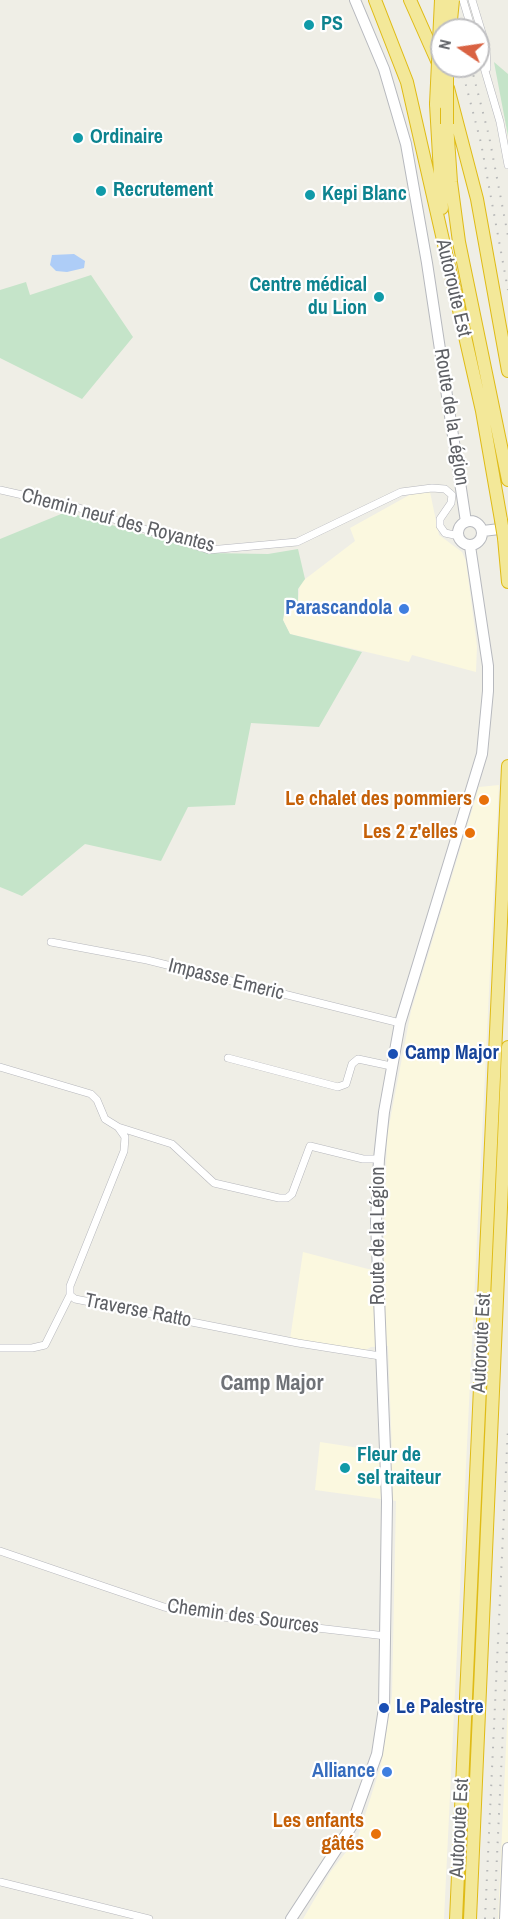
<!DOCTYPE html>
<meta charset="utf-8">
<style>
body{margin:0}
#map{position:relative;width:508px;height:1919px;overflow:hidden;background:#efeee6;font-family:"Archivo Narrow",sans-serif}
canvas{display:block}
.north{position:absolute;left:430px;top:18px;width:60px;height:60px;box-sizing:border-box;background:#fff;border:2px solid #bfbfc1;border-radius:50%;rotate:283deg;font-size:16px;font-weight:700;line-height:24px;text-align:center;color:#5e6065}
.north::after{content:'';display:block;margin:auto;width:21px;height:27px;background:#d96242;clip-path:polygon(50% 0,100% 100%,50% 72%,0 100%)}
</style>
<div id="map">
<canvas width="508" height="1919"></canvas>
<div class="north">N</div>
</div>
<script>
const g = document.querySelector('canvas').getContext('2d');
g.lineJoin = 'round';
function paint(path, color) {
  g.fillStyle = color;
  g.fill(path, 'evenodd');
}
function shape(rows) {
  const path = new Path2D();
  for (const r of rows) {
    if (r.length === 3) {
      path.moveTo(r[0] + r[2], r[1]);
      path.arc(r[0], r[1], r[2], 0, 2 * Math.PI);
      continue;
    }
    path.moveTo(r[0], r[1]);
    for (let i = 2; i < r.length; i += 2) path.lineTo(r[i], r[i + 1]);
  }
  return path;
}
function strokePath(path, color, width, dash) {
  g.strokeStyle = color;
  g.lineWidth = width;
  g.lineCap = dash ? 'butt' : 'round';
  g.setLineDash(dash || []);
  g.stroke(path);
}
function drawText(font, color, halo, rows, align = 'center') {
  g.font = font + ' "Archivo Narrow",sans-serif';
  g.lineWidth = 4.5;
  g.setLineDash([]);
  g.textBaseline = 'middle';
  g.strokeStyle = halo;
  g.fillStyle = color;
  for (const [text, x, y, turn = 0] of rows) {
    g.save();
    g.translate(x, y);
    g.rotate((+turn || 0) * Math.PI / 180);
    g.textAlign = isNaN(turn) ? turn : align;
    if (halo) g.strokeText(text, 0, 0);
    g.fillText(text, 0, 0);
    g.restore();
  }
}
paint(shape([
 [430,492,439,535,462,552,466,561,477,646,476,672,412,655,409,662,290,634,283,620,284,614,298,603,300,583,355,541,350,528,413,493],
 [499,785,444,1919,303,1919,331,1871,358,1837,381,1765,392,1696,396,1501,315,1490,320,1442,392,1453,388,1346,371,1347,362,1352,290,1339,303,1252,368,1269,383,1270,387,1136,411,1011,479,787],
 [508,1704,508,1919,498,1919]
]), '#fbf8df');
paint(shape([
 [494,62,508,74,508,136,507,131],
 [91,275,133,337,82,399,0,358,0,290,26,282,30,295],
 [66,512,210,553,268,554,298,549,305,579,298,589,298,603,284,614,283,620,290,634,362,652,319,727,251,723,235,805,188,807,161,861,85,844,22,896,0,887,0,539]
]), '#c5e4c9');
paint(shape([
 [74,254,85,261,84,268,67,272,56,271,50,265,52,255]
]), '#aecdf7');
const street = shape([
 [463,0,472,30],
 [472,0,486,46,487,68],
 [478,47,500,122,508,165],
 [0,490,76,507,209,550,297,542,401,492,432,488,445,489,452,495,451,503,440,519,440,526,445,533,459,536],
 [51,942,147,960,400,1023],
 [228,1058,338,1087,346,1084,352,1064,358,1059,391,1066],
 [0,1067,91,1094,97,1100,105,1119,118,1127,125,1137,124,1151,70,1286,70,1295,75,1299,298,1343,380,1356],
 [118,1127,172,1144,214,1183,279,1198,287,1198,292,1194,310,1146,363,1159,379,1159],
 [0,1348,32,1348,45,1345,70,1295],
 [0,1551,164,1607,205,1615,386,1636],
 [0,1882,149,1919]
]);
const secondary = shape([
 [355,0,384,69,406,144,427,263,466,522],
 [470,533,12],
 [483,531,508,528],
 [291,1919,351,1827,377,1754,384,1708,387,1501,376,1221,379,1159,384,1112,400,1023,482,754,488,691,488,666,470,546],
 [505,1919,508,1848]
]);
const highway = shape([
 [375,0,407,82,482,411,501,520],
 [410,0,438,63],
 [448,88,477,199,508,371],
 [436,104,442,208],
 [447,124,451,182,459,242,508,480],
 [504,538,508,582],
 [456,1919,508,766],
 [470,1919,508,1047]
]);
strokePath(street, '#b6b7bc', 8);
strokePath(secondary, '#b7b9be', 12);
strokePath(highway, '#dfbb16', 14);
strokePath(street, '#fff', 7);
strokePath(secondary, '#fff', 10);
strokePath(highway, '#f3e899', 12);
strokePath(shape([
 [437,0,449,30],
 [447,0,458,30],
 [461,66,481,143,508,290],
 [471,66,489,136,508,236],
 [485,1919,508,1427],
 [494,1919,508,1625]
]), '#b6b7b7', 2, [1.5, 8]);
const highwayBridge = shape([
 [450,30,453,0],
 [447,66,447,124],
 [436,104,441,0],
 [501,520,504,538]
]);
strokePath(highwayBridge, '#dfbb16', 14, []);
strokePath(highwayBridge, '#f3e899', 12);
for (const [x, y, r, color] of [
 [309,25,6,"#0f9aa8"],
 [78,138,6,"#0f9aa8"],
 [101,191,6,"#0f9aa8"],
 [310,195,6,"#0f9aa8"],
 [379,297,6,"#0f9aa8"],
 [404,609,6,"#3f7fe0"],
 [484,800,6,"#e8710a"],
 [470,833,6,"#e8710a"],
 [393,1054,6,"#1a4fb4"],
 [345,1468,6,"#0f9aa8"],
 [384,1708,6,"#1a4fb4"],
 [387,1772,6,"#3f7fe0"],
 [376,1834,6,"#e8710a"]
]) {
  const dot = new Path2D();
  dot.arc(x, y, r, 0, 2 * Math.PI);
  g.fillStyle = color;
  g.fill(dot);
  strokePath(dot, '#fff', 2);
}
drawText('bold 20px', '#0d838f', '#fff', [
 ["PS",321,25],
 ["Ordinaire",90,138],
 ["Recrutement",113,191],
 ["Kepi Blanc",322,195],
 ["Centre médical",367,286,"right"],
 ["du Lion",367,309,"right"],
 ["Fleur de",357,1456],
 ["sel traiteur",357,1479]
], 'left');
drawText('20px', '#5e6065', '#fff', [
 ["Autoroute Est",453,288,77],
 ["Route de la Légion",451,417,81],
 ["Chemin neuf des Royantes",118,521,15],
 ["Impasse Emeric",226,980,14],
 ["Route de la Légion",379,1236,-90],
 ["Traverse Ratto",138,1311,11],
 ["Autoroute Est",482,1343,-87],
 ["Chemin des Sources",243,1617,8],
 ["Autoroute Est",460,1828,-87]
]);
drawText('bold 20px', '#366cbe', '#fff', [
 ["Parascandola",392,609],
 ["Alliance",375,1772]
], 'right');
drawText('bold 20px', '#c56008', '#fff', [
 ["Le chalet des pommiers",472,800],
 ["Les 2 z'elles",458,833],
 ["Les enfants",364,1822],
 ["gâtés",364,1845]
], 'right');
drawText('bold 20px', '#164399', '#fff', [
 ["Camp Major",405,1054],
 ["Le Palestre",396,1708]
], 'left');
drawText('bold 22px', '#6f7277', '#fff', [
 ["Camp Major",272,1384]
]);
</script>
